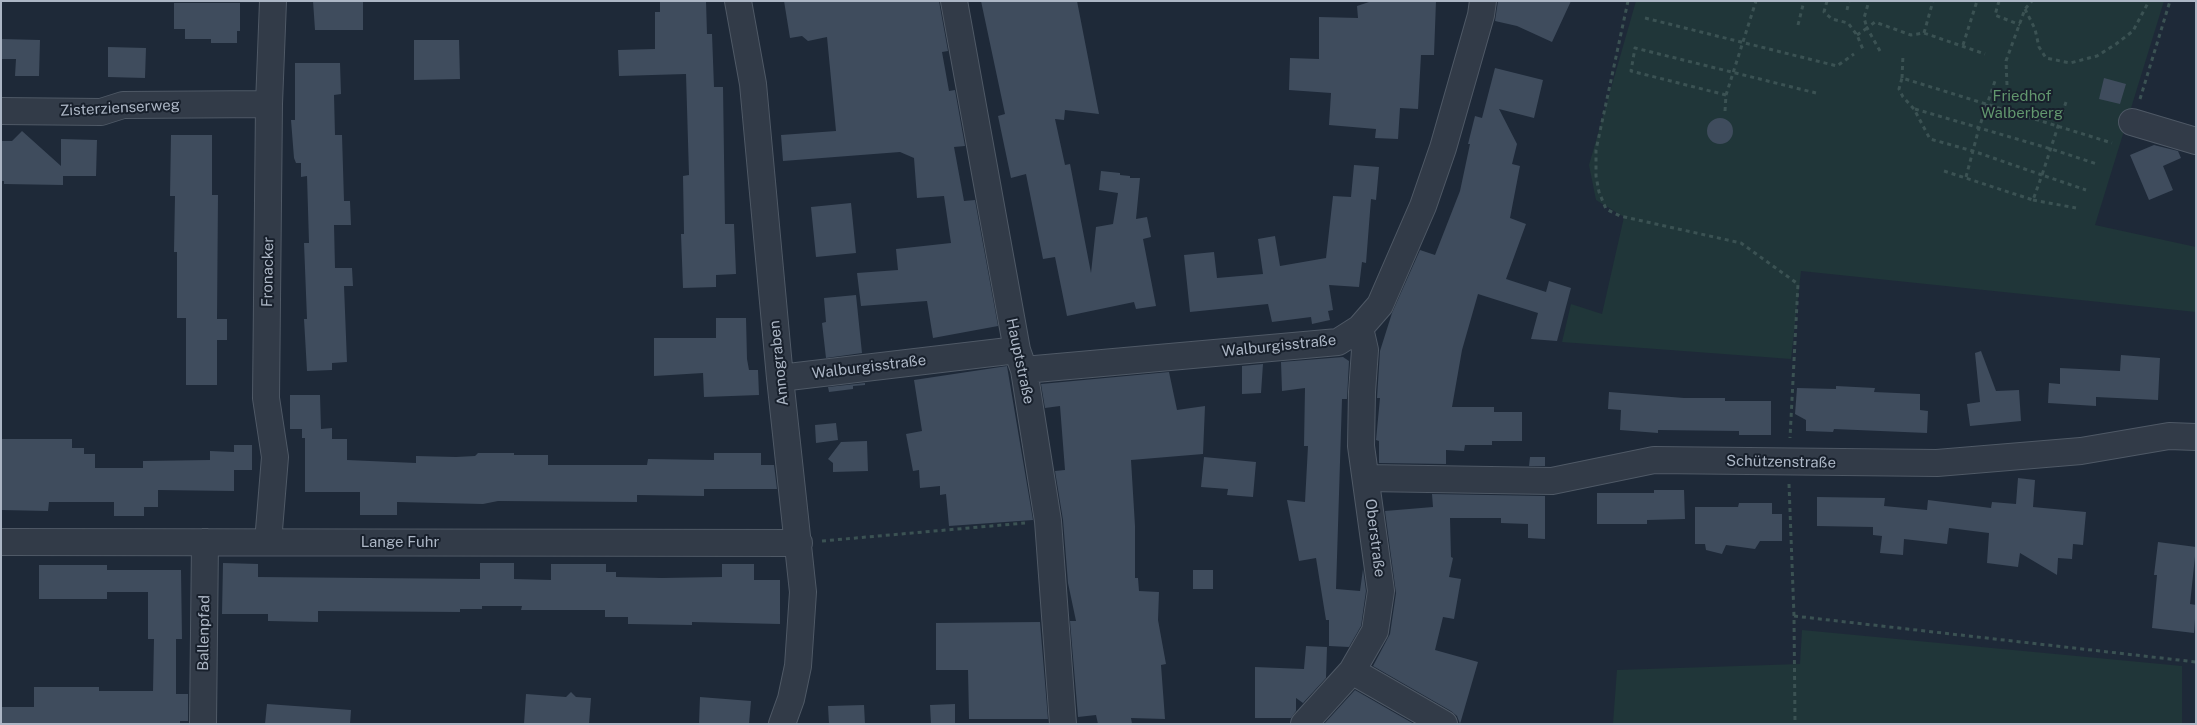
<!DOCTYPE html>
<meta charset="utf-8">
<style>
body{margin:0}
#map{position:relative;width:2197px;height:725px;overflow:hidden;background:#1e2938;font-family:"Public Sans",sans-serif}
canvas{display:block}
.frame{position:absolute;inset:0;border:2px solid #acb6c5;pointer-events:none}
</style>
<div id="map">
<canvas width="2197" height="725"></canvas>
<div class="frame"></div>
</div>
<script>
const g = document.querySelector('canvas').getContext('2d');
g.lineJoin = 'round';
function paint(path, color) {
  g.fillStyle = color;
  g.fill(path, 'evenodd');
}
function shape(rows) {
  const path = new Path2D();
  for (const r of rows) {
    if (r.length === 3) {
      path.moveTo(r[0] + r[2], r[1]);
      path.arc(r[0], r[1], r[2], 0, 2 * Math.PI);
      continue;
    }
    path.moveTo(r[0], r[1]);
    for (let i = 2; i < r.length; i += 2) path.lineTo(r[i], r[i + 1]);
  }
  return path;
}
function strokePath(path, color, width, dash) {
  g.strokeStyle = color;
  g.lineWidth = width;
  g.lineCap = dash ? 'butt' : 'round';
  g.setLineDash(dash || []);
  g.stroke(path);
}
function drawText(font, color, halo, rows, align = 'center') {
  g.font = font + ' "Public Sans",sans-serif';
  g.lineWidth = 4;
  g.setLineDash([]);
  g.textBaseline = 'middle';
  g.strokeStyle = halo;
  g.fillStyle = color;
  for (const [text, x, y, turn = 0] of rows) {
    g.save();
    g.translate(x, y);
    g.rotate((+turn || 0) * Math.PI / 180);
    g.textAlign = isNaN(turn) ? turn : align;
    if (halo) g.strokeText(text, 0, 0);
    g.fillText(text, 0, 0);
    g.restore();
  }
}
paint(shape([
 [1636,1,2164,1,2095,225,2196,247,2196,312,1801,271,1791,359,1562,342,1571,304,1602,314,1624,217,1596,200,1589,165],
 [1802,630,2182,666,2182,724,1613,724,1617,670,1800,664]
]), '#203639');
paint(shape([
 [313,1,363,1,363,30,315,30],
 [660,1,706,1,707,34,712,34,714,87,723,87,725,224,734,224,736,274,716,275,716,287,683,288,681,234,684,234,683,176,689,175,686,74,619,76,618,50,655,49,655,12,660,12],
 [784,1,939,1,948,51,942,52,949,91,955,90,965,146,954,147,964,201,975,200,998,326,933,338,927,301,861,306,857,273,898,270,896,249,951,243,944,196,917,198,914,158,900,152,783,161,781,135,836,131,827,37,808,41,802,36,790,38],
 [981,1,1077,1,1099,114,1065,110,1064,120,1055,119,1065,165,1070,164,1091,273,1096,227,1113,224,1118,193,1099,190,1101,171,1120,173,1120,175,1130,176,1130,178,1140,178,1136,219,1147,217,1151,237,1143,239,1156,306,1136,309,1134,302,1067,316,1055,257,1043,259,1026,174,1011,178,998,116,1005,114],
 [1372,1,1436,1,1434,55,1421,55,1418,109,1400,108,1398,139,1375,138,1376,129,1329,125,1331,93,1289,90,1290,58,1319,59,1319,17,1358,18,1357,6],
 [1498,1,1571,1,1552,42,1517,26,1495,21],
 [174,3,240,3,240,31,237,31,237,43,211,43,211,39,185,39,185,29,174,29],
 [1,39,40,40,39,76,15,76,16,59,1,59],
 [414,40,459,40,460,79,414,80],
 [108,47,146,48,145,78,108,77],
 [295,63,340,63,341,94,334,95,335,135,342,135,344,201,350,201,351,225,334,225,335,268,352,268,353,286,344,286,347,362,332,363,332,370,307,371,304,319,307,319,304,243,309,243,307,176,301,177,301,163,296,163,294,158,291,120,295,120],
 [1495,68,1543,80,1534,118,1499,109,1517,144,1512,164,1520,166,1510,218,1526,224,1506,279,1546,292,1549,281,1571,288,1557,341,1531,339,1538,313,1478,294,1462,350,1452,407,1494,407,1494,412,1522,412,1522,441,1492,441,1492,445,1465,445,1464,451,1446,450,1446,464,1379,463,1379,441,1376,440,1380,398,1377,398,1380,351,1392,313,1420,250,1435,255,1460,191,1470,144,1468,144,1475,116,1482,118],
 [2104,78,2126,84,2120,104,2099,99],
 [1720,131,13],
 [22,131,61,166,61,139,97,140,96,176,63,176,63,185,4,184,4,181,1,181,1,141,12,141],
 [171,135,212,135,212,195,218,195,217,319,227,319,227,340,217,340,217,385,186,385,186,318,177,318,177,252,174,252,175,196,170,196],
 [2154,145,2178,151,2181,158,2163,166,2173,190,2149,200,2130,155],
 [1354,165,1379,167,1376,200,1371,199,1366,263,1362,262,1359,287,1329,285,1333,310,1328,311,1330,320,1312,324,1311,317,1272,322,1268,304,1190,312,1184,255,1214,252,1217,278,1263,274,1258,239,1275,236,1280,266,1326,258,1333,196,1351,197],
 [851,203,856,253,816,257,811,207],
 [856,295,862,353,826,358,822,323,826,322,824,298],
 [716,318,746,318,747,359,749,370,758,370,759,395,704,397,703,373,654,376,654,338,716,338],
 [1981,351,1996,391,2019,390,2021,421,1970,426,1967,404,1980,402,1975,353],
 [2121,355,2160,358,2158,400,2096,397,2096,406,2048,403,2049,383,2060,384,2060,368,2120,371],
 [1343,357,1349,361,1347,399,1342,399,1336,589,1360,591,1363,569,1366,591,1361,626,1349,647,1329,646,1329,620,1326,620,1316,558,1299,561,1287,500,1305,502,1308,446,1304,446,1305,388,1282,391,1281,362],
 [1263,364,1261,393,1242,394,1242,366],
 [1007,366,1033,520,949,526,946,494,940,495,940,486,920,488,919,470,913,471,906,434,922,431,914,380],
 [1169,372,1177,410,1205,406,1203,454,1131,460,1135,526,1135,578,1138,578,1139,591,1159,592,1158,620,1166,664,1161,665,1165,719,1131,718,1132,724,1098,724,1096,715,1078,717,1070,621,1076,621,1068,583,1063,520,1055,471,1065,470,1060,406,1045,408,1041,384],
 [865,383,865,385,853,386,853,389,829,392,828,387],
 [1836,386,1875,388,1874,392,1920,394,1920,410,1928,411,1927,433,1834,429,1833,432,1806,431,1806,420,1795,414,1797,388,1836,389],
 [1609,392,1684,398,1725,398,1725,401,1771,401,1771,435,1739,435,1739,431,1658,430,1658,433,1620,430,1621,410,1608,409],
 [290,395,320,395,321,429,332,428,332,439,347,439,347,460,416,463,416,456,456,457,475,456,478,453,514,453,514,455,548,455,548,465,647,465,648,459,714,460,714,453,761,453,761,465,774,465,777,489,704,489,704,496,637,495,637,502,498,501,483,504,397,502,397,515,360,515,360,492,305,492,305,438,302,438,302,429,290,429],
 [836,423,838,440,816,443,815,425],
 [1,439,72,439,72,448,84,448,84,454,95,454,95,468,143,468,143,461,210,460,210,451,234,452,234,445,252,445,252,470,234,470,234,491,158,490,158,507,144,507,144,516,114,516,114,502,49,502,48,511,1,510],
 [867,441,868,471,833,472,833,463,828,459,841,442],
 [1204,457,1256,462,1253,497,1227,495,1228,489,1201,487],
 [1530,457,1545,457,1545,466,1529,466],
 [2018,478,2035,480,2033,507,2086,512,2083,545,2073,544,2072,559,2058,558,2057,575,2020,553,2018,567,1987,563,1989,533,1949,528,1947,544,1904,539,1903,555,1880,553,1882,536,1873,535,1873,527,1817,526,1817,497,1885,498,1884,506,1927,510,1928,500,1991,508,1992,502,2016,504],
 [1654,490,1684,490,1685,519,1647,520,1647,524,1597,524,1597,493,1654,493],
 [1432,494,1545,496,1545,539,1528,538,1528,524,1501,523,1501,518,1450,518,1451,557,1453,558,1449,577,1461,579,1454,619,1443,617,1435,650,1478,662,1460,724,1457,716,1451,711,1373,666,1390,634,1396,593,1385,511,1433,507],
 [1739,503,1772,503,1772,514,1782,514,1782,541,1760,541,1755,549,1726,545,1722,554,1706,550,1705,544,1695,544,1695,507,1738,507],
 [2158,542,2196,547,2190,604,2196,605,2194,633,2152,628,2157,575,2154,575],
 [223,563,258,564,258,577,480,579,480,563,514,563,514,579,551,580,551,564,606,564,606,572,616,572,616,577,662,578,722,577,722,564,754,564,754,580,780,580,780,624,692,622,692,625,628,624,628,617,605,617,605,610,521,610,522,606,482,606,482,609,460,609,460,612,318,611,318,622,268,621,268,614,222,614],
 [39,565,107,565,107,570,181,570,182,639,176,639,176,694,188,694,188,721,180,721,180,724,1,724,1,707,34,707,34,687,99,687,99,691,153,691,154,639,148,639,148,592,107,592,107,599,39,599],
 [1193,570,1213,570,1213,589,1193,589],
 [1040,622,1048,719,969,719,968,670,936,670,936,623],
 [1306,646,1327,647,1326,678,1303,703,1296,698,1296,711,1291,718,1255,718,1255,667,1304,669],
 [1355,690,1414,724,1324,724],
 [571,692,576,697,591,698,589,724,524,724,526,694,566,697],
 [700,697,751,701,749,724,699,724],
 [267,704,351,710,350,724,265,724],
 [955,704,955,724,931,724,930,705],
 [864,705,865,724,829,724,828,706]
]), '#3f4c5d');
const minor = shape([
 [738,1,753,84,780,378,803,592,798,666,791,699,782,724],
 [954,1,1017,350,1024,370,1048,521,1063,724],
 [1,111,101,112,123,105,269,104],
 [2132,122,2196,141],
 [1024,370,1338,342,1360,328,1380,305,1423,206,1443,148,1481,15,1483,1],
 [780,378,1017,350],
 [1367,478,1552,481,1654,460,1937,463,2081,451,2169,436,2196,437],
 [1,542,799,543],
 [268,542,275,457,266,398,269,104,273,1],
 [1352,671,1444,724],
 [203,724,205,542],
 [1304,724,1352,671,1375,631,1381,591,1361,446,1362,392,1365,350,1360,328]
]);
strokePath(minor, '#4f5966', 28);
strokePath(shape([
 [1628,1,1596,150,1596,176,1599,192,1606,209,1620,216,1741,243,1798,284,1790,438],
 [1827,1,1824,12,1832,19,1848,23,1857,35,1864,52],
 [1999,1,1995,15,2020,25],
 [2025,9,2035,29,2039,47,2046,58,2070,63,2097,56,2116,44,2133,31,2149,1],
 [1847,10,1849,1],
 [1645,18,1837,66,1854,54],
 [1798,25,1804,1],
 [1924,33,1933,1],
 [1857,35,1867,28,1864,18,1869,1],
 [1963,45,1977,1],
 [1880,51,1867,28,1875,22,1911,35,1924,33,1985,54],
 [1902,78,1903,55],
 [2007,85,2006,61,2025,9,2032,1],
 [1726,95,1631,71,1635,48,1816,93],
 [2140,99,2170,1],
 [2066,102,2042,175,2086,190],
 [1915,109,2051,149,2097,164],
 [1725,111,1726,95,1756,1],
 [1944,171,2033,200,2042,175,1973,151,1930,139,1914,109,1903,97,1899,89,1902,78,2112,143],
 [1966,177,1979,128,1995,81],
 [2033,200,2076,208],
 [1789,484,1794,616,1795,724],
 [822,541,1025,523],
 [1794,616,2196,662]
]), '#3b5253', 3, [4, 4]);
strokePath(minor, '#323b48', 26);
drawText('15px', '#62976e', '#18202c', [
 ["Friedhof",2022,96],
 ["Walberberg",2022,113]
]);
drawText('15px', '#acb6c5', '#18202c', [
 ["Zisterzienserweg",120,108,-3],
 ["Fronacker",268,272,-89],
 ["Walburgisstraße",1279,346,-6],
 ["Hauptstraße",1020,361,78],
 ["Annograben",779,363,-96],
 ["Walburgisstraße",869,367,-7],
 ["Schützenstraße",1781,462,1],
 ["Oberstraße",1375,538,83],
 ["Lange Fuhr",400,542],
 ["Ballenpfad",204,633,-89]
]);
</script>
